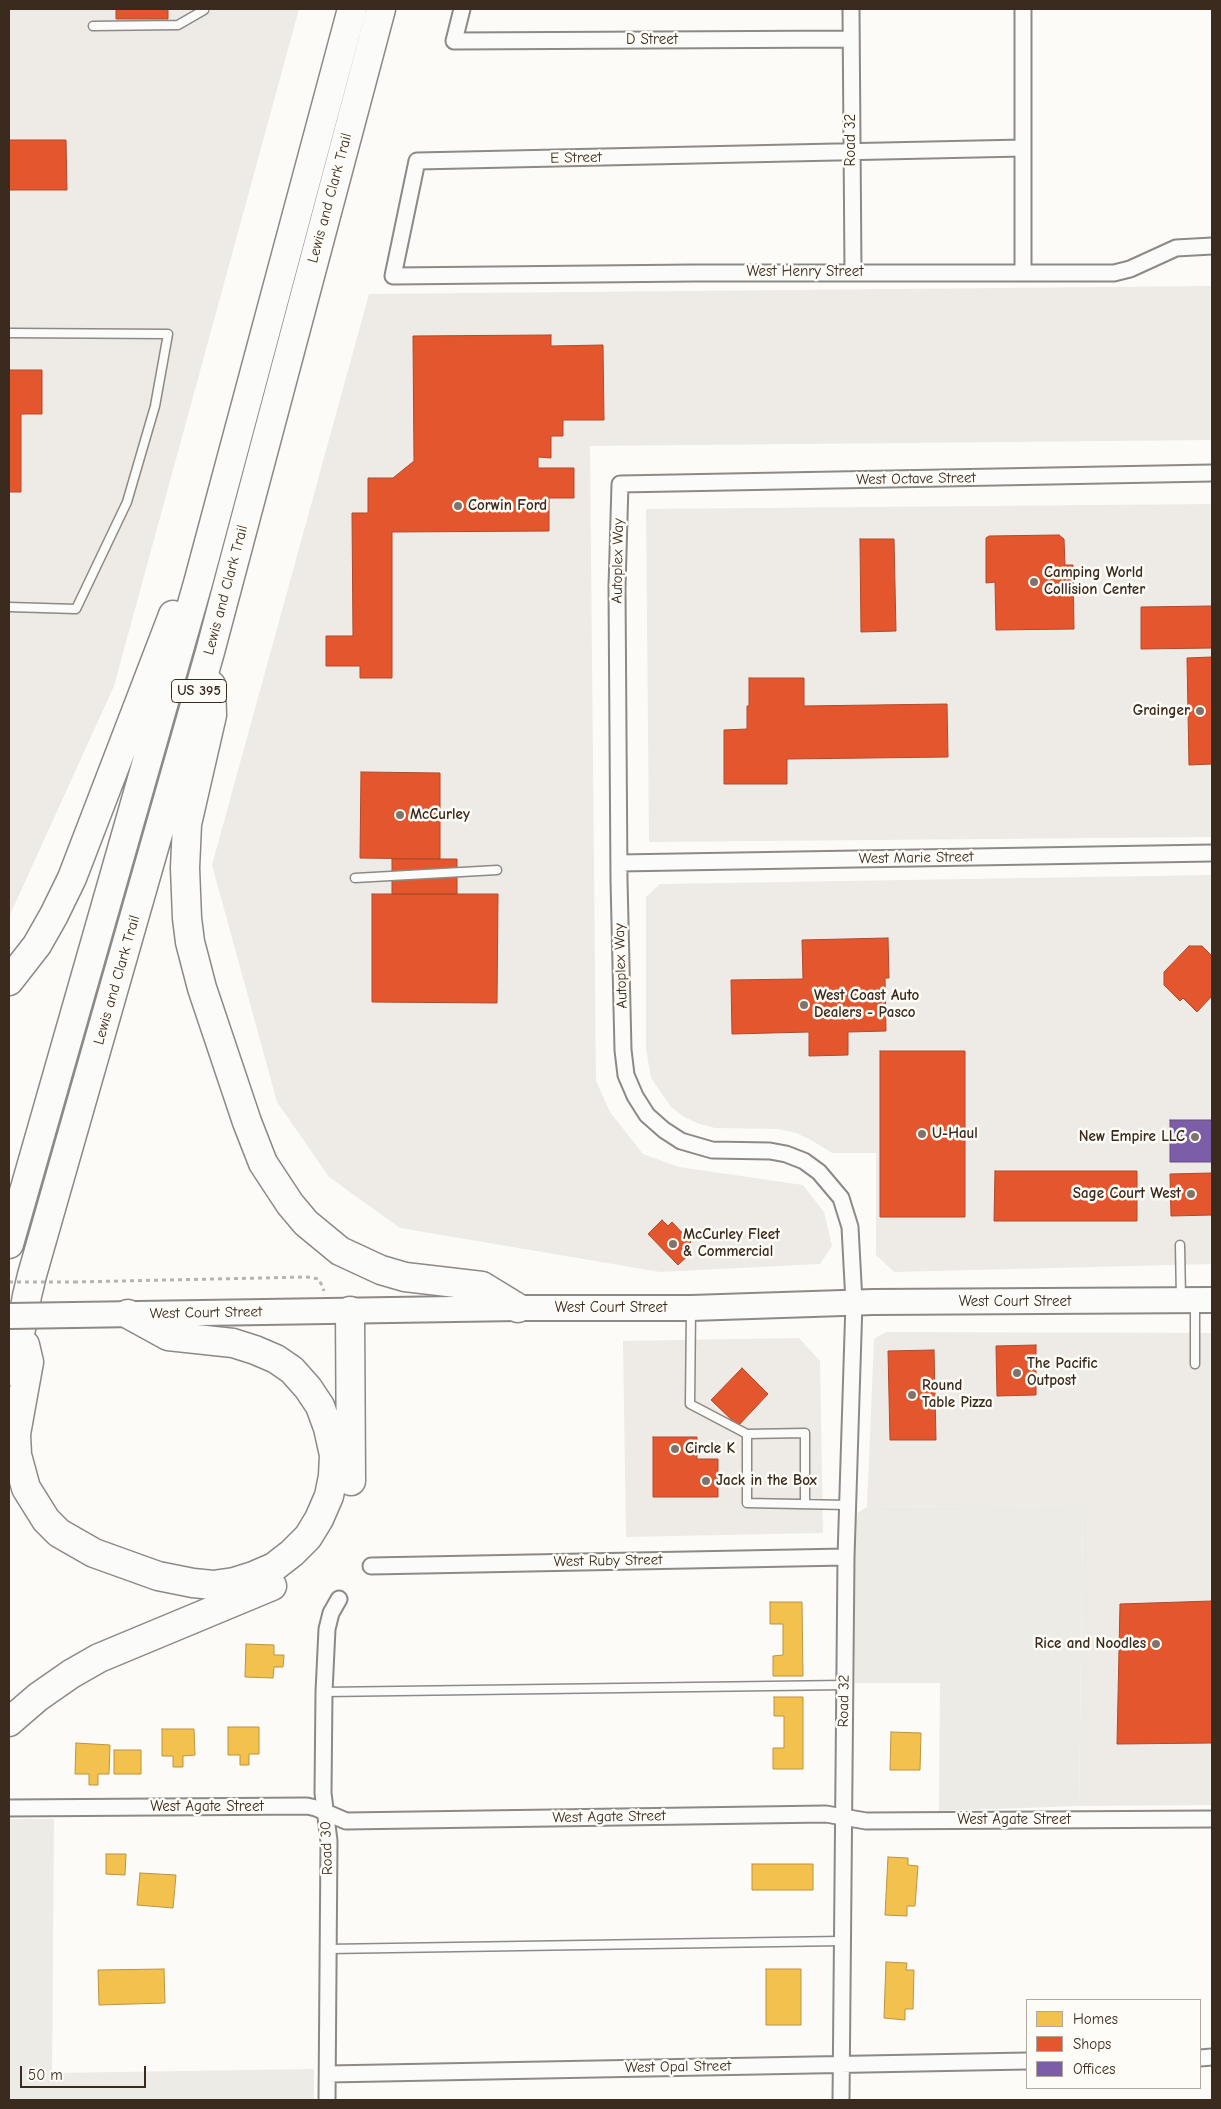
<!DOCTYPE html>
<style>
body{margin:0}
#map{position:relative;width:1221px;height:2109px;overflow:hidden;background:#fcfbf8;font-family:"Comic Neue",sans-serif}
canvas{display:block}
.frame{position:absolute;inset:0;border:10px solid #3b2a1e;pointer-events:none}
.legend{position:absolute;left:1026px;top:1999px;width:175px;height:90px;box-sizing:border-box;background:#fdfcf7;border:1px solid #afa8a0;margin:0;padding:6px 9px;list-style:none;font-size:15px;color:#3b2a1e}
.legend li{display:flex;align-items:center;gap:10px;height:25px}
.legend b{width:25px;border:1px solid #afa8a0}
.scale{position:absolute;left:20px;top:2066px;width:126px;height:22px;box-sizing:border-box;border:2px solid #3b2a1e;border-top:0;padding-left:6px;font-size:15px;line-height:18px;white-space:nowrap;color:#3b2a1e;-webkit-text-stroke:4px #fdfcf7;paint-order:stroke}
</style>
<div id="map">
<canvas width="1221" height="2109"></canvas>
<div class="frame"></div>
<ul class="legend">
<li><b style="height:14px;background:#f2c14e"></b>Homes</li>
<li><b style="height:14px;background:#e4572e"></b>Shops</li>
<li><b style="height:14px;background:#7b5ea7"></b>Offices</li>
</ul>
<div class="scale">50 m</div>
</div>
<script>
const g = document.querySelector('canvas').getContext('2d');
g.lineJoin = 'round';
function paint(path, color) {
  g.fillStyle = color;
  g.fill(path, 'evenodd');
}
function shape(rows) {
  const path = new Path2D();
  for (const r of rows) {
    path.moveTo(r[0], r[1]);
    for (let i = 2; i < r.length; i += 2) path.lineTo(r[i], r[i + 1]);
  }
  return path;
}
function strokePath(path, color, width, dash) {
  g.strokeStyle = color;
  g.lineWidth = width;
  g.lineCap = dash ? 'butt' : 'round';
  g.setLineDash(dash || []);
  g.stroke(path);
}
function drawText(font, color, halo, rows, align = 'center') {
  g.font = font + ' "Comic Neue",sans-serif';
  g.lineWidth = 5;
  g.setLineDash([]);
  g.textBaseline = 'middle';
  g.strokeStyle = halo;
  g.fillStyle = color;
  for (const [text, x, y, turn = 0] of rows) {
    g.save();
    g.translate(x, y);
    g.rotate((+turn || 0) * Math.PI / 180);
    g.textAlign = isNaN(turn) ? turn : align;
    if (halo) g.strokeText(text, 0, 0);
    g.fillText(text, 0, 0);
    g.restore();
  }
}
paint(shape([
 [9,9,299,9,114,686,9,917],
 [1212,286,1212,440,590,446,596,1081,610,1112,643,1154,679,1167,803,1185,824,1212,832,1246,820,1264,660,1272,400,1228,329,1177,277,1102,212,865,369,294],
 [1212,504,1212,837,649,842,646,509],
 [1212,875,1212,1264,894,1272,876,1255,876,1153,832,1153,811,1140,796,1133,779,1129,715,1128,700,1124,686,1118,671,1107,651,1078,646,1049,646,897,660,884],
 [886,1332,1212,1333,1212,1805,1079,1806,1083,1505,867,1507,874,1339],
 [799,1338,820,1361,823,1533,626,1537,623,1341]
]), '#eeebe7');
paint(shape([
 [1083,1505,1079,1806,939,1811,940,1683,855,1683,854,1515,867,1507],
 [9,1819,54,1819,52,2073,314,2069,314,2100,9,2100]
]), '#edebe6');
const homes = shape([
 [770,1602,802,1602,803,1676,773,1676,773,1656,783,1655,783,1624,770,1624,770,1602],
 [246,1644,274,1645,274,1655,284,1655,283,1667,274,1667,273,1678,245,1677,246,1644],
 [774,1697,803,1697,803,1769,773,1769,773,1748,784,1748,784,1716,774,1716,774,1697],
 [228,1727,259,1727,259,1754,249,1754,249,1765,240,1765,240,1755,228,1755,228,1727],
 [162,1729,194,1729,195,1755,183,1756,183,1767,173,1767,173,1756,162,1756,162,1729],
 [891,1732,921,1733,920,1770,890,1770,891,1732],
 [76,1743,110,1745,109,1774,98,1774,98,1785,89,1785,89,1774,75,1774,76,1743],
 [114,1750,141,1750,141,1774,114,1774,114,1750],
 [106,1854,126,1854,125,1875,106,1874,106,1854],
 [888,1857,908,1858,908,1865,918,1866,915,1906,907,1906,907,1916,885,1915,888,1857],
 [752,1864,813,1864,813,1890,752,1890,752,1864],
 [140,1873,176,1875,173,1908,137,1905,140,1873],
 [886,1962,907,1963,906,1970,914,1970,913,2009,905,2009,905,2020,884,2018,886,1962],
 [164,1969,165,2003,99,2005,98,1970,164,1969],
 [766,1969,801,1969,801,2025,766,2025,766,1969]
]);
paint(homes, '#f2c14e');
strokePath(homes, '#bb9440', 1);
const shops = shape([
 [116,9,168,9,168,19,116,19,116,9],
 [9,140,66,140,67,190,9,190,9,140],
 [551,335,551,346,603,345,604,420,563,420,563,436,551,436,551,458,538,457,538,468,574,468,574,498,549,498,549,531,392,532,392,678,360,678,360,666,326,666,326,636,353,636,352,513,368,513,368,478,393,478,414,461,413,336,551,335],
 [9,370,42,370,42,414,21,414,21,492,9,492,9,370],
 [1059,535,1064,539,1065,565,1073,565,1074,629,996,630,995,582,986,583,986,538,989,536,1059,535],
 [860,539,894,539,896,631,861,632,860,539],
 [1212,606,1212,648,1141,649,1141,607,1212,606],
 [1212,657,1212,764,1189,765,1187,658,1212,657],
 [749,678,804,678,804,706,947,704,948,757,787,759,787,784,724,784,724,730,747,729,747,706,749,706,749,678],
 [361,772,440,773,440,859,360,858,361,772],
 [392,859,457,859,457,894,392,894,392,859],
 [372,894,498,894,497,1003,372,1002,372,894],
 [888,938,889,978,885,978,886,1031,848,1032,848,1055,809,1056,809,1032,732,1034,731,980,803,979,802,940,888,938],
 [1189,946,1202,946,1212,956,1212,998,1211,997,1197,1012,1183,998,1180,1001,1164,985,1164,972,1189,946],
 [880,1051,965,1051,965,1217,880,1217,880,1051],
 [995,1171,1137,1171,1137,1221,994,1221,995,1171],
 [1212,1173,1212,1215,1171,1216,1170,1174,1212,1173],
 [662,1220,668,1226,672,1222,691,1242,687,1245,693,1251,678,1265,648,1234,662,1220],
 [1036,1345,1036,1395,997,1396,996,1346,1036,1345],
 [934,1350,936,1440,890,1440,888,1351,934,1350],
 [742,1368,768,1394,738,1426,711,1400,742,1368],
 [653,1437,697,1437,697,1459,718,1459,718,1497,653,1497,653,1437],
 [1212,1601,1212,1743,1117,1744,1120,1604,1212,1601]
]);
paint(shops, '#e4572e');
strokePath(shops, '#b14a29', 1);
const offices = shape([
 [1170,1120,1212,1120,1212,1162,1170,1162,1170,1120]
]);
paint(offices, '#7b5ea7');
strokePath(offices, '#684e7e', 1);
const lane = shape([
 [93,26,178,25,204,10],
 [9,333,168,334,155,406,127,502,76,609,9,607],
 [355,878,497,870],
 [1180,1245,1181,1298],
 [1195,1303,1195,1364],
 [691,1310,690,1404,747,1434,747,1503,848,1505],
 [747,1434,805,1433,805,1503],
 [324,1692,844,1685],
 [328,1949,841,1941]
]);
const street = shape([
 [462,9,454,41,851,39],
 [851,9,853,272],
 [1023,9,1023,273],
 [1023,148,417,161,393,276,694,273,1114,273,1130,269,1176,248,1212,246],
 [619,863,1212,853],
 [371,1566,846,1557],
 [9,1808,307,1806,316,1808,346,1821,826,1814,866,1821,1212,1819],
 [1200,2058,1212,2057],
 [328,2074,1027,2061],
 [327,2100,329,1841,323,1793,324,1692,327,1629,331,1613,339,1599],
 [841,2100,846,1557,854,1302,850,1227,841,1198,819,1172,804,1161,786,1154,770,1151,712,1150,681,1141,664,1130,647,1115,635,1096,626,1075,623,1050,619,880,617,587,620,484,1212,473]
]);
const primary = shape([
 [74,1315,518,1308,691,1308,873,1302,1212,1300]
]);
const highway = shape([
 [211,685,212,715,187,824,185,868,187,918,190,942,202,988,247,1122,263,1163,290,1204,306,1223,340,1251,381,1270,405,1277,482,1286,518,1308],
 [9,981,37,945,54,915,72,878,173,615],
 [9,1244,198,583,352,9],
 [350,1311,351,1481],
 [25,1345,29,1362,16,1434,17,1455,26,1488,46,1520,59,1533,94,1553,158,1576,193,1583,213,1585,234,1582,253,1576,274,1567,292,1553,308,1537,319,1519,329,1496,333,1476,334,1455,328,1428,320,1406,308,1388,292,1370,276,1359,255,1350,233,1343,168,1336,128,1314],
 [9,1371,21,1329,27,1296,32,1275,210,652,381,9],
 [9,1722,38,1697,71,1674,99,1658,272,1586]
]);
strokePath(lane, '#8d8985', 11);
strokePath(street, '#8d8985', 19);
strokePath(primary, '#8d8985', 28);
strokePath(highway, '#8d8985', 31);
strokePath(shape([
 [74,1282,307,1277,319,1279,324,1291]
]), '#b6b4b1', 3, [4, 4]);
strokePath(lane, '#fbfbf9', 8);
strokePath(street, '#fbfbf9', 15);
strokePath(primary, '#fbfbf9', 24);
strokePath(highway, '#fbfbf9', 28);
const primaryBridge = shape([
 [9,1316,74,1315]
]);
strokePath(primaryBridge, '#8d8985', 28, []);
strokePath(shape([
 [9,1282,74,1282]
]), '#b6b4b1', 3, [4, 4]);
strokePath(primaryBridge, '#fbfbf9', 24);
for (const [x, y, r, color] of [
 [458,506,5,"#7f736a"],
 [1034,582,5,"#7f736a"],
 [1200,711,5,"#7f736a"],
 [400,815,5,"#7f736a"],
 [804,1005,5,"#7f736a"],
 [922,1134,5,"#7f736a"],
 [1195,1137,5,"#7f736a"],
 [1191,1194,5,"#7f736a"],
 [673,1244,5,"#7f736a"],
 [1017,1373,5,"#7f736a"],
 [912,1395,5,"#7f736a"],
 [675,1449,5,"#7f736a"],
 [706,1481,5,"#7f736a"],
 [1156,1644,5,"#7f736a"]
]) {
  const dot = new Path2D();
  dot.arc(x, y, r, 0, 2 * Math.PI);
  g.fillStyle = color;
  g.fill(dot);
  strokePath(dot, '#fdfcf7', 2);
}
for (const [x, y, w] of [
 [199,691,55]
]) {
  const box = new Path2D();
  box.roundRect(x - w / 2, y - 11.5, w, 23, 4);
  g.fillStyle = '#fdfcf7';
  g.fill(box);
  strokePath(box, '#3b2a1e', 1);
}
drawText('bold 14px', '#3b2a1e', null, [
 ["US 395",199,691]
]);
drawText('15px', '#3b2a1e', '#fdfcf7', [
 ["D Street",652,40],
 ["Road 32",851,140,-90],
 ["E Street",576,158,-1],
 ["Lewis and Clark Trail",330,198,-75],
 ["West Henry Street",805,272],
 ["West Octave Street",916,479,-1],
 ["Autoplex Way",618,561,-89],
 ["Lewis and Clark Trail",226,590,-75],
 ["West Marie Street",916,858,-1],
 ["Autoplex Way",621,966,-92],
 ["Lewis and Clark Trail",117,980,-74],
 ["West Court Street",1015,1302],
 ["West Court Street",611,1308],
 ["West Court Street",206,1313,-1],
 ["West Ruby Street",608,1561,-1],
 ["Road 32",844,1701,-89],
 ["West Agate Street",207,1807],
 ["West Agate Street",609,1817,-1],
 ["West Agate Street",1014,1820],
 ["Road 30",327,1848,-92],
 ["West Opal Street",678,2067,-1]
]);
drawText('bold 15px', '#3b2a1e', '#fdfcf7', [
 ["Corwin Ford",468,506],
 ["Camping World",1044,573],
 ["Collision Center",1044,590],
 ["Grainger",1190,711,"right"],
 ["McCurley",410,815],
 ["West Coast Auto",814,996],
 ["Dealers - Pasco",814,1013],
 ["U-Haul",932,1134],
 ["New Empire LLC",1185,1137,"right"],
 ["Sage Court West",1181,1194,"right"],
 ["McCurley Fleet",683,1235],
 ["& Commercial",683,1252],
 ["The Pacific",1027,1364],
 ["Outpost",1027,1381],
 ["Round",922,1386],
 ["Table Pizza",922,1403],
 ["Circle K",685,1449],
 ["Jack in the Box",716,1481],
 ["Rice and Noodles",1146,1644,"right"]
], 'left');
</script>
